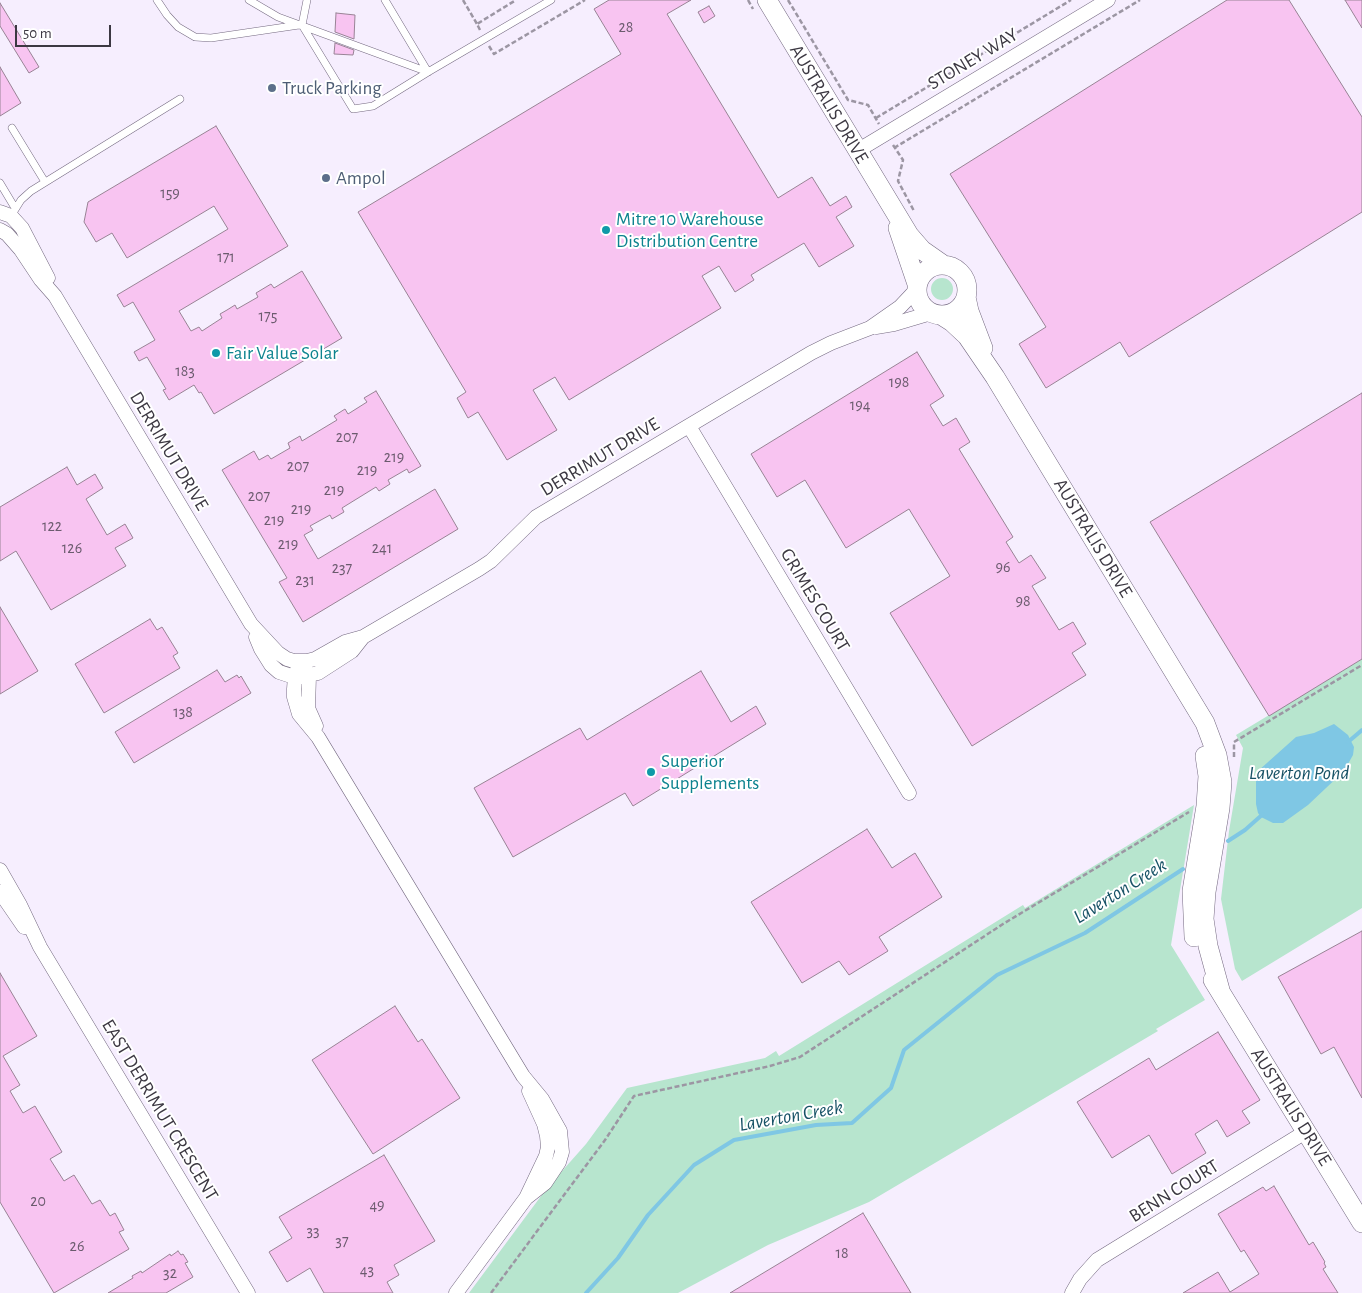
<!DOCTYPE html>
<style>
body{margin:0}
#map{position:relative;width:1362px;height:1293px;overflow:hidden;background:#f6eefe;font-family:"Alegreya Sans",sans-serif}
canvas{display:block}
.scale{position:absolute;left:15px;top:25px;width:96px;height:22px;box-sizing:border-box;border:2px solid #3c3842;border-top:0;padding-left:6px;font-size:15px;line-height:18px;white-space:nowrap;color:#3c3842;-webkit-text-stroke:4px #fff;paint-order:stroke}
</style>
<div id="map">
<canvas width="1362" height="1293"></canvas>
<div class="scale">50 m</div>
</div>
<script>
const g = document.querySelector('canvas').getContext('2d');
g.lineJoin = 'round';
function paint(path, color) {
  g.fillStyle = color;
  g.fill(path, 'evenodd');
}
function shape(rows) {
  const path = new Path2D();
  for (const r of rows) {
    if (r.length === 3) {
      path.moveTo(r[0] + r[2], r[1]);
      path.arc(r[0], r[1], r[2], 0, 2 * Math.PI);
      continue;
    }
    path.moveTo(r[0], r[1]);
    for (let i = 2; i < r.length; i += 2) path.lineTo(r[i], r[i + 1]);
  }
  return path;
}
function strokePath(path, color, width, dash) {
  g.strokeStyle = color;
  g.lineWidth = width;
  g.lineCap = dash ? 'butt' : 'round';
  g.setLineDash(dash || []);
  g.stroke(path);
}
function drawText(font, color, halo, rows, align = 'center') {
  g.font = font + ' "Alegreya Sans",sans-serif';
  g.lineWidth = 4;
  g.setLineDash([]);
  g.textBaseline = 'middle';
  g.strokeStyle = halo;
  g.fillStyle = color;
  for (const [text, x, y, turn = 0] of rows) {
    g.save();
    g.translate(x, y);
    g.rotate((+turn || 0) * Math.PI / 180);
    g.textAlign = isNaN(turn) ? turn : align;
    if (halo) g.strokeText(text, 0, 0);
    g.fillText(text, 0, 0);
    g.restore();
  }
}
paint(shape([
 [942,289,11],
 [1362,659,1362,908,1242,981,1235,969,1221,899,1229,831,1243,748,1236,735],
 [1194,805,1171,945,1205,1000,1156,1029,1158,1031,869,1202,768,1245,678,1293,469,1293,547,1188,586,1144,627,1088,765,1058,776,1051,779,1056,1023,905,1025,908]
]), '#b7e5ce');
paint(shape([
 [1334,724,1348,735,1354,747,1353,755,1344,771,1308,805,1283,823,1273,823,1261,817,1258,813,1256,804,1256,775,1258,771,1296,737,1314,733]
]), '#7fc7e4');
strokePath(shape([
 [1348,742,1362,730],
 [1228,841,1245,830,1263,814],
 [586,1293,618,1258,648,1215,694,1165,734,1140,816,1125,852,1123,891,1088,904,1050,997,975,1085,933,1183,869]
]), '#7fc7e4', 4);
const building = shape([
 [609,0,691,0,667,14,778,198,812,177,830,206,846,196,852,207,836,217,854,246,819,267,804,243,751,275,754,280,735,292,719,266,702,276,721,308,569,400,555,377,533,390,557,430,507,460,478,412,468,418,457,398,466,392,358,212,621,54,594,9,609,0],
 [1227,0,1289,0,1362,117,1362,212,1129,357,1120,342,1046,388,1019,344,1046,327,950,174,1227,0],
 [1345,0,1362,0,1362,28,1345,0],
 [0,3,39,67,29,73,0,26,0,3],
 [709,6,715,16,704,23,698,12,709,6],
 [336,13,355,15,354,39,335,32,336,13],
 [335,43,354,50,353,55,334,54,335,43],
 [0,67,21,103,0,116,0,67],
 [216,126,288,246,179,311,191,331,199,327,202,331,222,318,220,314,227,310,235,305,237,309,258,297,256,293,271,284,274,288,302,271,342,338,214,414,201,392,199,393,194,385,169,400,163,390,166,389,147,357,139,361,134,352,155,340,133,302,124,307,117,295,228,229,214,206,127,258,112,233,96,242,84,222,88,202,216,126],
 [917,352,944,396,930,405,943,426,956,418,970,442,959,449,1013,537,1006,542,1019,563,1031,555,1046,578,1032,586,1059,630,1073,622,1086,644,1072,653,1086,675,972,746,890,613,950,576,909,509,846,548,805,480,777,497,751,454,917,352],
 [376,391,421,466,409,473,407,469,388,480,390,484,379,491,376,487,342,508,344,512,332,519,330,515,310,526,313,530,304,535,318,559,435,489,458,529,303,622,279,582,287,578,222,470,254,451,259,460,268,455,271,459,290,448,288,443,293,440,300,436,302,441,337,420,334,416,345,409,348,414,367,402,364,398,376,391],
 [1362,393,1362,659,1269,716,1150,522,1362,393],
 [67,467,77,485,95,474,103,488,86,499,107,535,125,524,133,538,115,548,126,566,51,610,16,551,0,561,0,507,67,467],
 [0,607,38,671,0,694,0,607],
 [150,619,157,630,162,627,178,653,173,656,180,668,104,713,75,664,150,619],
 [217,670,225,682,237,675,239,678,241,676,251,693,134,763,115,732,217,670],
 [701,671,731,722,756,706,766,724,633,806,625,793,513,857,474,788,580,728,587,740,701,671],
 [867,829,892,868,915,853,942,897,879,937,888,951,849,975,839,961,802,983,751,902,867,829],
 [1362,931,1362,1098,1334,1047,1321,1054,1278,977,1362,931],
 [0,973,37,1036,3,1056,20,1085,10,1091,23,1113,35,1106,62,1152,50,1159,64,1181,74,1175,92,1204,100,1200,110,1216,115,1213,124,1230,119,1232,129,1249,54,1293,0,1202,0,973],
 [395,1006,418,1042,422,1039,460,1098,373,1154,312,1060,395,1006],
 [1218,1032,1260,1100,1242,1111,1250,1123,1227,1137,1217,1120,1195,1134,1206,1153,1172,1174,1149,1135,1112,1158,1077,1102,1149,1058,1156,1070,1218,1032],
 [384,1155,435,1241,394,1265,399,1275,387,1282,393,1293,324,1293,310,1268,287,1282,269,1252,292,1238,279,1217,384,1155],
 [1274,1186,1309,1245,1313,1242,1325,1262,1324,1263,1326,1267,1323,1269,1338,1293,1183,1293,1218,1272,1230,1292,1259,1274,1244,1250,1241,1252,1218,1214,1263,1187,1266,1191,1274,1186],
 [863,1213,911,1293,730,1293,863,1213],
 [178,1251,181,1255,183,1254,188,1262,185,1263,193,1277,166,1293,108,1293,133,1278,132,1276,141,1271,142,1273,170,1254,171,1256,178,1251]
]);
paint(building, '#f8c4f1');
strokePath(building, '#988395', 1);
const lane = shape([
 [157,0,167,15,178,27,195,37,211,38,299,25],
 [249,0,278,17,428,72],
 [307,0,302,25,353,109,373,106,428,72],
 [385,0,428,72,551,0],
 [12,128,45,182],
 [0,183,15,208],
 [11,216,21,200,31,191,180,99]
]);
const street = shape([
 [857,151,1108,0],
 [0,212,11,216,22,228,48,278],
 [0,230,7,234,21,250,41,280,55,296,251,624,278,653,287,659,294,661,307,661,315,659,345,642,363,637,479,569,491,561,536,517,811,353,831,343,870,328,900,307,916,290],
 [876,327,894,324,931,313],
 [689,426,909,793],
 [256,637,261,649,271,665,279,672,291,676,301,677,318,673,352,651,363,637],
 [300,661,295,676,294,689,294,697,299,714,318,737,523,1076,542,1099,560,1131,562,1152,559,1162,545,1183,526,1198],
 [305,668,309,676,308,708,316,726],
 [0,870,20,905,40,947,248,1293],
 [0,892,24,927],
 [456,1293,526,1198,546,1156,548,1147,547,1136,544,1124,529,1091],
 [1072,1293,1080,1279,1097,1260,1307,1131]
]);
const secondary = shape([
 [767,0,909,235,922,250,942,264],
 [898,228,917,284],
 [942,290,25],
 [966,297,969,311,983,348],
 [941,315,952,322,967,336,995,377,1205,723,1217,755,1222,782,1220,808,1206,892,1204,919,1208,946,1220,990],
 [1194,937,1192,891,1206,806,1208,776,1205,756],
 [1213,980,1362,1223]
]);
strokePath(lane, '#746980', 8);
strokePath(street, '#746980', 15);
strokePath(secondary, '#746980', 20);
strokePath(shape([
 [463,0,477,24],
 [748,0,753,9],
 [788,0,848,100,868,105,879,124],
 [480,30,477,24,516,0],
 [489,46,494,54,585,0],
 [876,118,1071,0],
 [893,145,903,160,898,181,914,211],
 [894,148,1140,0],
 [1234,757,1234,742,1362,665],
 [491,1293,605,1140,634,1096,770,1066,800,1057,1003,924,1189,812]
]), '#9c96a3', 2.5, [5, 2.5]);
strokePath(lane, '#fff', 7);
strokePath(street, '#fff', 14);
strokePath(secondary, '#fff', 19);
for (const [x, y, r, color] of [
 [272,88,5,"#5c6f8a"],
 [326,178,5,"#5c6f8a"],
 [606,230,5,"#0f9aa8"],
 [216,353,5,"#0f9aa8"],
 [651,772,5,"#0f9aa8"]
]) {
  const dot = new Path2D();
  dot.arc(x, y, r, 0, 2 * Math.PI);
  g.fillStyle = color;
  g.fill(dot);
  strokePath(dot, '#fff', 2);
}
drawText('16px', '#6b5b6e', null, [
 ["28",626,27],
 ["159",170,193],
 ["171",226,257],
 ["175",268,316],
 ["183",185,371],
 ["198",899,382],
 ["194",860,405],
 ["207",347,437],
 ["219",394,457],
 ["207",298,466],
 ["219",367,470],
 ["219",334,490],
 ["207",259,496],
 ["219",301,509],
 ["219",274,520],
 ["122",52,526],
 ["219",288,544],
 ["126",72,548],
 ["241",382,548],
 ["96",1003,567],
 ["237",342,568],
 ["231",305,580],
 ["98",1023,601],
 ["138",183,712],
 ["20",38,1201],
 ["49",377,1205],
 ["33",313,1231],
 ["37",342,1241],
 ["26",77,1246],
 ["18",842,1253],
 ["43",367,1270],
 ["32",170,1273]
]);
drawText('19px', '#3c3842', '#fff', [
 ["STONEY WAY",973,59,-31],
 ["AUSTRALIS DRIVE",829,104,59],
 ["DERRIMUT DRIVE",169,451,59],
 ["DERRIMUT DRIVE",600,457,-31],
 ["AUSTRALIS DRIVE",1093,538,59],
 ["GRIMES COURT",815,600,59],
 ["AUSTRALIS DRIVE",1291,1107,58],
 ["EAST DERRIMUT CRESCENT",160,1110,59],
 ["BENN COURT",1174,1191,-32]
]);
drawText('19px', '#4e5e75', '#fff', [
 ["Truck Parking",282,88],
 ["Ampol",336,178]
], 'left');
drawText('19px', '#0d838f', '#fff', [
 ["Mitre 10 Warehouse",616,219],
 ["Distribution Centre",616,241],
 ["Fair Value Solar",226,353],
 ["Superior",661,761],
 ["Supplements",661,783]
], 'left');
drawText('italic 20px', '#175266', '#fff', [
 ["Laverton Pond",1299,773],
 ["Laverton Creek",1120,891,-32],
 ["Laverton Creek",791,1116,-10]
]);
</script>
